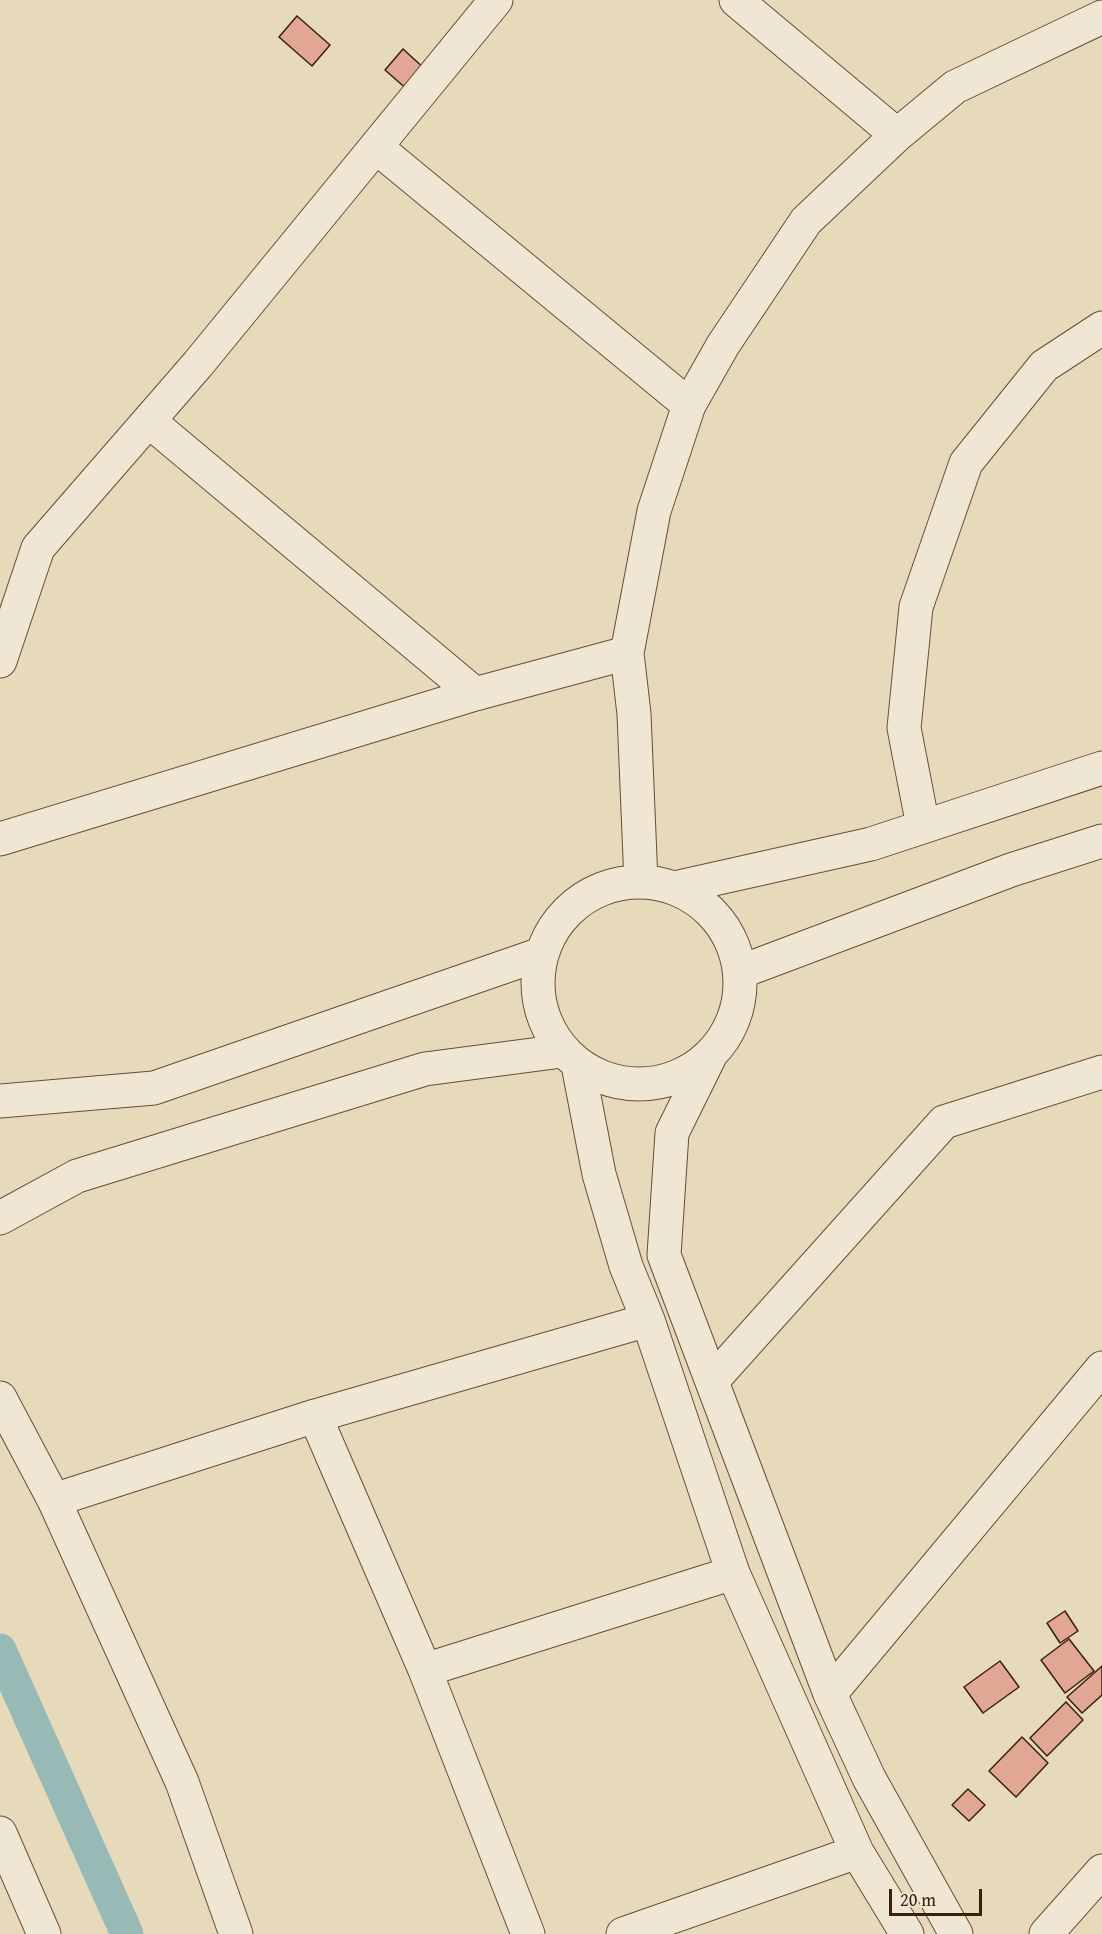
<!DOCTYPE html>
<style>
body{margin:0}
#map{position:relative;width:1102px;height:1934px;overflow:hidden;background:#e7dabb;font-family:"Gentium Book Plus",serif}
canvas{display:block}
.scale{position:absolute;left:889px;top:1889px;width:93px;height:27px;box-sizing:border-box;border:3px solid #3b2009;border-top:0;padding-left:8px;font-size:18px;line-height:21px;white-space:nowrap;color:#3b2009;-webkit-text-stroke:4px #efe7d3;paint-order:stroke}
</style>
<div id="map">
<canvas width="1102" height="1934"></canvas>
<div class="scale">20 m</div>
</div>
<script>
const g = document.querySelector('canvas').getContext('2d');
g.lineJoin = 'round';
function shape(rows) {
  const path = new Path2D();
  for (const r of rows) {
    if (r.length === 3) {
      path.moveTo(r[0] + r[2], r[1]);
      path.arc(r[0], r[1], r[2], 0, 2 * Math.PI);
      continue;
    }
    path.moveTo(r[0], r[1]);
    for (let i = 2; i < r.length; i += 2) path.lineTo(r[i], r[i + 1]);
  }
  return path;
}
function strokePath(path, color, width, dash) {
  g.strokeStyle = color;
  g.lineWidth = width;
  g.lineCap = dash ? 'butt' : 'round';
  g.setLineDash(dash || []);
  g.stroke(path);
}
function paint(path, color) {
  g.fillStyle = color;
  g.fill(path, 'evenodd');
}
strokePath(shape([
 [0,1650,127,1934]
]), '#97bab6', 33);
const building = shape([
 [297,16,330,45,312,66,279,37,297,16],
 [403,49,426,70,409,91,385,70,403,49],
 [1065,1611,1078,1631,1060,1643,1047,1623,1065,1611],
 [1069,1639,1094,1671,1065,1693,1041,1660,1069,1639],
 [1000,1661,1019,1687,983,1713,964,1687,1000,1661],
 [1102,1666,1102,1695,1082,1713,1067,1697,1102,1666],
 [1066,1702,1083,1720,1047,1756,1030,1738,1066,1702],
 [1022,1737,1048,1763,1016,1797,989,1771,1022,1737],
 [968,1789,985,1805,969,1821,952,1805,968,1789]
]);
paint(building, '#e1a794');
strokePath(building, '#3b2009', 1.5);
const minor = shape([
 [736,0,897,135],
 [376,147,689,405],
 [149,421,475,694],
 [627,653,654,511,689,405,723,345,806,221,897,135,955,87,1102,17],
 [0,661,38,548,198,364,496,0],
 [923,826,904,728,916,607,966,463,1044,366,1102,328],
 [0,839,475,694,627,653,634,714,641,882],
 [639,983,101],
 [674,888,871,844,1102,768],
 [740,972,1011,870,1102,841],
 [711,1054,672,1133,664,1255,830,1694,869,1778,956,1934],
 [578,1065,599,1174,626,1266,648,1320,733,1573,857,1852,907,1934],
 [0,1101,154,1088,541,954],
 [0,1218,77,1176,425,1069,562,1051],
 [712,1381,944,1122,1102,1072],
 [0,1398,54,1500,182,1782,236,1934],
 [54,1500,315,1416],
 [425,1670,733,1573],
 [830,1694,1102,1368],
 [0,1833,44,1934],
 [528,1934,425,1670,315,1416,648,1320],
 [623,1934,857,1852],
 [1046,1934,1102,1871]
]);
strokePath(minor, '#664e36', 35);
strokePath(minor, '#efe7d3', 33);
</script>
